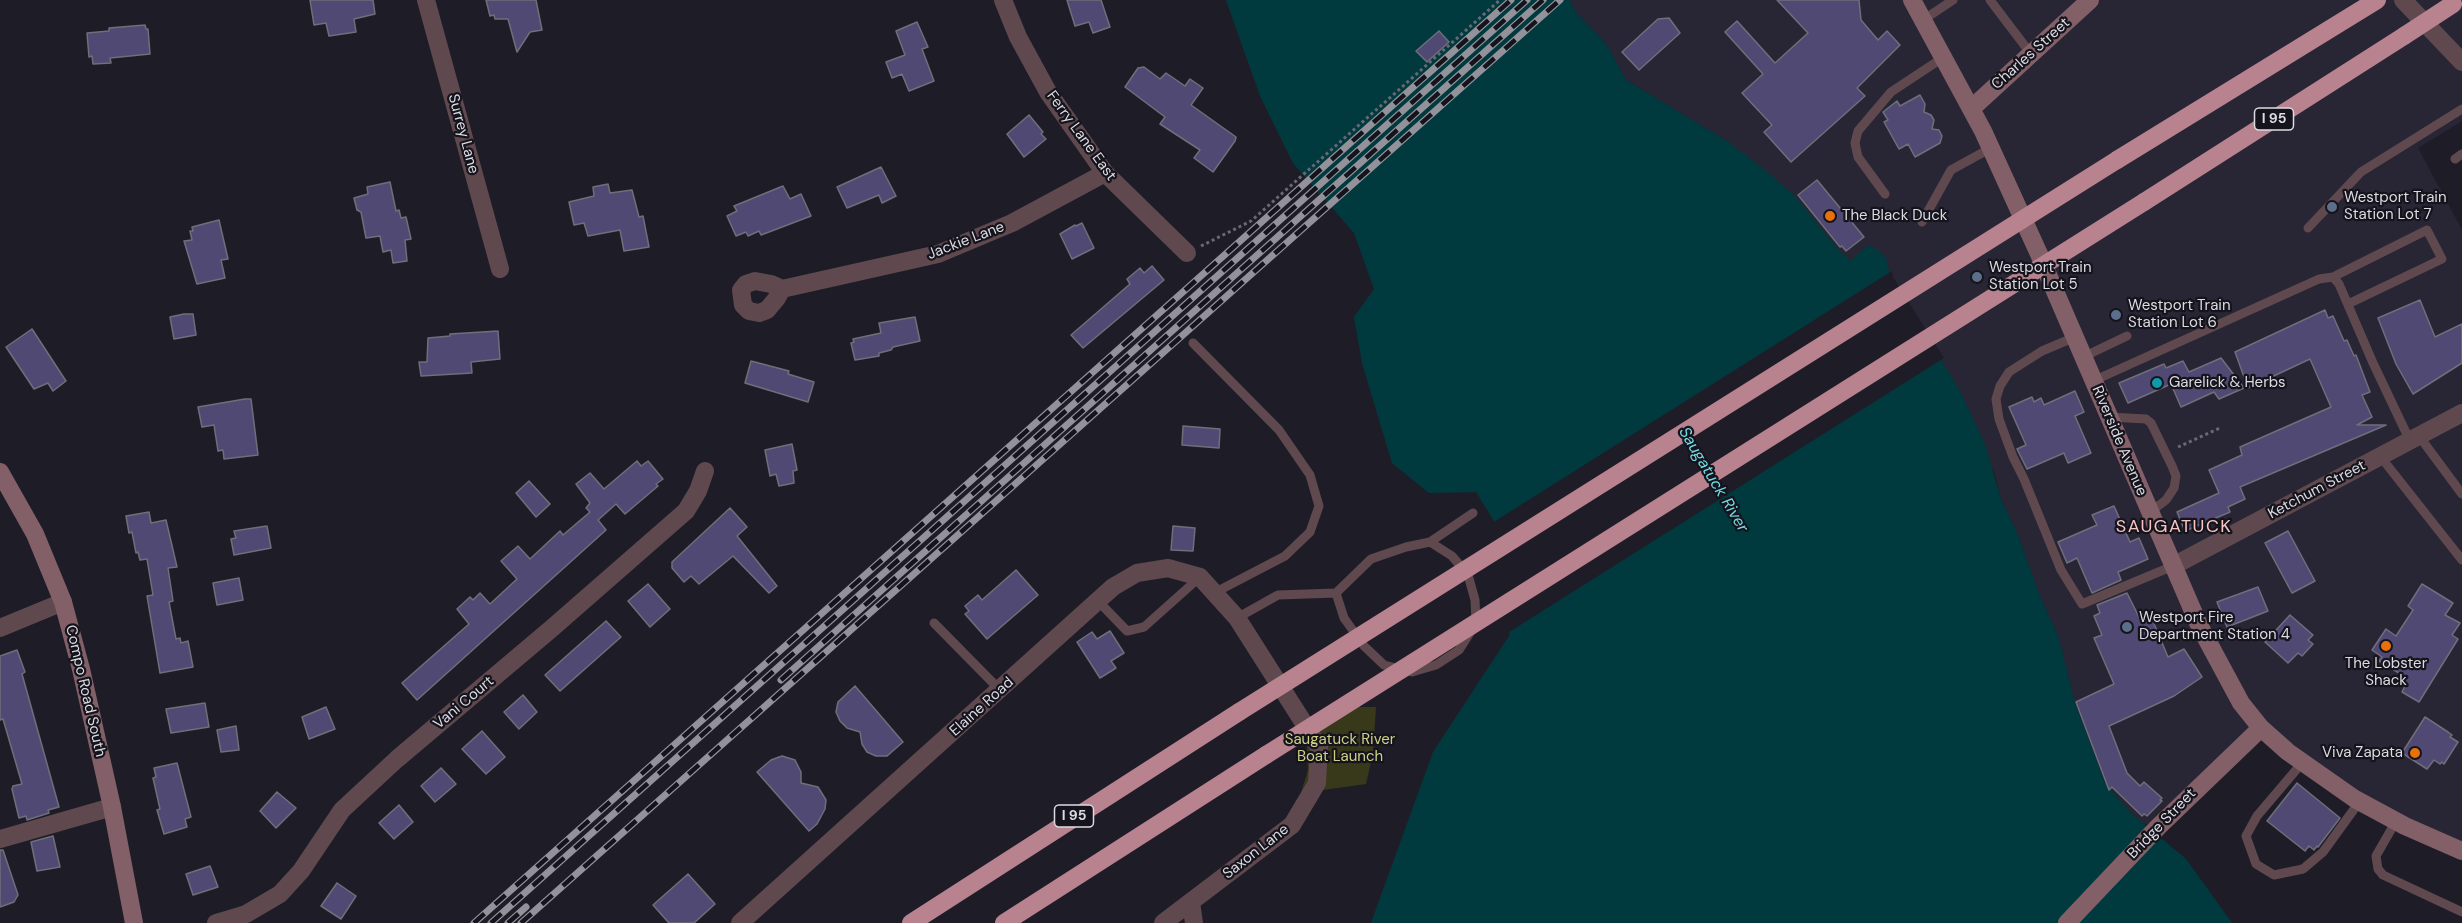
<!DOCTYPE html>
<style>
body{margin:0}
canvas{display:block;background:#1e1d27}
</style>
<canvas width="2462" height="923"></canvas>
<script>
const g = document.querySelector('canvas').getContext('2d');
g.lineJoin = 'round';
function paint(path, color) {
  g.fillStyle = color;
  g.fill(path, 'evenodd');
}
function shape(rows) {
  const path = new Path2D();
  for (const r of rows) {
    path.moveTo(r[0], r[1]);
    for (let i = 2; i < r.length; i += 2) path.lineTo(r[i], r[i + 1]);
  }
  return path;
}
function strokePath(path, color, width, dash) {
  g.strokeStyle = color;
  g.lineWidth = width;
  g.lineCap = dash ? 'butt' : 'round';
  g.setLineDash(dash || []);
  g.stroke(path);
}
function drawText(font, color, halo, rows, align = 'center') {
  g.font = font + ' "DM Sans",sans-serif';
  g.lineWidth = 4.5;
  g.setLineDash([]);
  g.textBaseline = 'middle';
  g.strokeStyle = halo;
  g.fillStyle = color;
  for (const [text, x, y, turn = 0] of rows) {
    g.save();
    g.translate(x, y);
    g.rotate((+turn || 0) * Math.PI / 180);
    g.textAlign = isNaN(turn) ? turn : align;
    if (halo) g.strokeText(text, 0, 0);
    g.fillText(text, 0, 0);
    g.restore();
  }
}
paint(shape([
 [1570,0,2462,0,2462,121,2418,148,2462,230,2462,851,2405,826,2261,728,2158,827,2142,823,2131,813,2105,783,2075,703,2059,638,2040,596,2017,532,2001,499,1995,474,1942,361,1890,278,1860,254,1850,261,1844,254,1842,255,1727,141,1626,80,1607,45,1575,11]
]), '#282635');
paint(shape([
 [1357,707,1376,707,1373,753,1366,784,1301,793,1308,770,1306,731]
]), '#37391a');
paint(shape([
 [1226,0,1570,0,1575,11,1607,45,1626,80,1727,141,1765,170,1795,196,1842,254,1843,253,1850,261,1868,245,1878,250,1886,258,1891,278,1959,389,1985,444,2001,499,2017,532,2040,596,2059,638,2075,703,2105,783,2131,813,2186,859,2232,923,1371,923,1433,752,1509,636,1522,566,1476,492,1429,493,1392,463,1362,363,1354,317,1374,289,1354,233,1293,163,1260,96]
]), '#003a3e');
paint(shape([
 [1892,271,1893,277,1944,358,1506,634,1519,567,1492,523]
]), '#1e1d27');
const building = shape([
 [310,0,373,0,375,14,354,19,356,32,329,36,326,23,314,25,310,0],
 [486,0,536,0,542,30,530,32,517,52,508,19,495,19,494,15,490,16,486,0],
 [1067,0,1101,0,1110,27,1093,33,1089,22,1075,26,1067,0],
 [1777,0,1859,0,1861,20,1878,40,1887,31,1900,45,1857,88,1865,96,1791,162,1764,132,1772,125,1742,93,1763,74,1725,32,1737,21,1775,63,1808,33,1777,0],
 [1669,18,1680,33,1639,70,1622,52,1658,19,1669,18],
 [917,22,928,47,922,49,934,81,909,91,902,74,892,78,886,62,905,55,896,31,917,22],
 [145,25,146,29,148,29,150,54,110,58,111,63,93,64,92,56,89,57,87,33,109,31,109,28,145,25],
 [1439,31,1449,42,1427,62,1416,51,1439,31],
 [1144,67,1160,79,1166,73,1185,86,1190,79,1203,88,1191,105,1236,137,1235,141,1213,172,1194,158,1200,150,1160,124,1165,117,1125,87,1138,68,1144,67],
 [1920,95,1925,104,1924,112,1931,115,1934,120,1932,129,1939,130,1942,136,1940,143,1915,157,1908,144,1899,149,1884,122,1888,120,1883,112,1897,101,1900,106,1920,95],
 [1029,115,1043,132,1041,134,1046,139,1024,157,1007,134,1029,115],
 [881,167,896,196,882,203,879,195,847,208,837,187,881,167],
 [1817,180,1864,237,1846,251,1842,246,1840,247,1798,195,1817,180],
 [390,182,396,211,399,210,401,218,406,217,411,239,405,240,407,261,393,263,391,250,383,252,380,236,366,238,361,212,357,210,354,198,368,194,367,187,390,182],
 [608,184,610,193,632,190,639,217,643,216,649,247,624,251,620,230,588,236,584,223,574,225,569,202,594,196,593,187,608,184],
 [783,186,790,199,801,194,811,216,761,235,759,231,748,236,746,232,736,236,727,216,737,211,734,206,783,186],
 [219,220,228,259,221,260,225,278,197,284,184,241,192,240,190,231,193,231,192,227,219,220],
 [1082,223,1094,248,1072,259,1060,234,1075,225,1076,226,1082,223],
 [1152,266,1164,280,1083,348,1071,335,1130,284,1127,279,1140,268,1144,273,1152,266],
 [2420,300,2435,337,2462,324,2462,363,2413,394,2396,364,2378,318,2420,300],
 [2325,310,2328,318,2333,316,2344,341,2347,340,2354,356,2356,355,2370,392,2362,395,2372,417,2357,425,2386,425,2240,487,2245,499,2228,507,2230,512,2185,531,2177,512,2219,493,2209,470,2242,455,2240,447,2331,407,2310,359,2248,388,2235,352,2325,310],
 [184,314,193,314,196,335,174,339,170,317,184,314],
 [915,317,920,341,893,347,891,350,879,353,879,356,855,360,851,343,854,342,853,339,881,333,879,323,915,317],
 [32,329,66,381,53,391,48,383,34,389,6,347,32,329],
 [498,331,500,359,471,362,472,373,421,376,419,362,427,362,428,338,450,336,450,334,498,331],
 [2221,358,2244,388,2219,399,2214,392,2181,407,2171,384,2128,403,2119,383,2164,364,2166,368,2183,361,2189,372,2221,358],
 [751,361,789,371,788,374,814,382,808,402,745,383,751,361],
 [2075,391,2084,412,2075,416,2091,453,2068,463,2064,453,2027,469,2017,449,2026,445,2009,407,2032,397,2034,402,2041,398,2044,405,2075,391],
 [245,399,251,399,258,455,224,459,223,450,218,451,214,425,202,427,198,407,245,399],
 [1183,426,1220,429,1219,448,1182,445,1183,426],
 [792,444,797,470,793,471,794,483,779,486,776,474,770,476,765,450,792,444],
 [637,461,641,466,648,461,663,479,656,484,658,486,625,514,616,504,598,520,606,530,417,700,402,683,469,624,457,609,470,597,473,600,480,593,490,604,517,579,501,561,518,546,530,559,560,531,563,535,590,512,586,508,590,503,576,484,590,473,604,489,637,461],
 [529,481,550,504,536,517,516,493,529,481],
 [2114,506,2130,542,2139,538,2148,559,2118,572,2121,580,2092,593,2077,558,2067,563,2058,542,2097,525,2092,515,2114,506],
 [730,508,747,527,737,536,777,586,769,593,733,556,699,584,691,576,684,582,672,568,672,562,730,508],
 [149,512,151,523,166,520,177,567,168,568,173,601,169,602,176,639,180,638,181,643,188,641,193,667,160,673,147,596,153,595,147,559,140,560,138,552,136,553,132,532,129,533,126,516,149,512],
 [267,526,271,548,234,555,231,539,236,538,234,531,267,526],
 [1173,526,1195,528,1193,551,1171,550,1173,526],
 [2288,531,2315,581,2292,593,2265,543,2288,531],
 [1016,570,1038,595,987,639,965,614,969,611,965,606,978,595,982,600,1016,570],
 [239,578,243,600,217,605,213,583,239,578],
 [648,584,670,609,650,627,628,601,648,584],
 [2422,584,2453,603,2445,615,2460,623,2452,635,2458,639,2419,702,2402,692,2405,686,2400,683,2404,676,2379,661,2382,657,2372,650,2386,629,2396,636,2413,610,2408,606,2422,584],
 [2258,587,2268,611,2227,627,2217,602,2258,587],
 [2127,593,2140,619,2150,614,2168,657,2184,649,2202,677,2174,696,2109,726,2127,773,2140,786,2144,782,2162,798,2160,800,2162,801,2147,816,2144,814,2142,816,2112,787,2109,790,2076,702,2114,684,2094,638,2102,635,2094,616,2100,613,2097,605,2127,593],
 [2290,615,2313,635,2308,640,2313,644,2302,656,2298,653,2288,663,2265,642,2290,615],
 [606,621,621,637,560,691,545,675,606,621],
 [1110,631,1124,653,1111,661,1116,668,1100,678,1077,642,1092,632,1097,639,1110,631],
 [17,650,25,672,22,674,59,807,48,810,49,813,27,820,26,816,19,818,12,789,13,786,22,784,3,719,0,720,0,656,17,650],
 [855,686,903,742,887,756,876,756,867,752,862,744,860,732,847,728,840,721,836,712,838,702,855,686],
 [523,695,537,712,519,729,504,712,523,695],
 [205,703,209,727,171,733,166,709,205,703],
 [326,707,335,729,309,739,302,717,326,707],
 [2425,717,2448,732,2452,735,2450,737,2458,742,2444,764,2442,762,2440,764,2434,760,2427,769,2402,753,2425,717],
 [236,726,239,750,221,752,217,730,236,726],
 [482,731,505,757,486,774,462,749,482,731],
 [782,756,795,760,801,772,801,783,818,787,826,800,825,809,817,824,809,831,757,772,771,760,782,756],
 [177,763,191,817,185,819,187,827,164,834,157,810,160,809,153,778,156,777,154,768,177,763],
 [441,768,456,784,435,802,421,786,441,768],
 [2297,783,2340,818,2318,847,2317,846,2314,850,2309,846,2305,851,2267,821,2297,783],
 [277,792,296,808,276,828,260,811,277,792],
 [399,805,413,822,394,839,379,823,399,805],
 [53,836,60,867,37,871,31,842,53,836],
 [0,850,3,850,18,895,14,902,0,907,0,850],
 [210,866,218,887,193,895,186,874,210,866],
 [688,874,715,904,694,923,669,923,653,905,688,874],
 [337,883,356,896,341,919,321,906,337,883]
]);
paint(building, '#4f4973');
strokePath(building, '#6f6e7a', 1.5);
strokePath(shape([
 [1201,246,1251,221,1500,0],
 [2178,447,2220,428]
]), '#6a6972', 3, [3, 3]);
strokePath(shape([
 [1990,0,2031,54],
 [1923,20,1953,0],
 [2455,159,2462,154],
 [1885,194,1858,157,1855,143,1858,131,1891,92,1944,57],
 [1922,222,1951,170,1991,148],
 [2308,228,2361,172,2462,109],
 [2333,277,2427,230,2442,259,2348,304],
 [2075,337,2042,351,2009,372,2000,386,1996,399,1999,419,2013,457,2024,479,2061,570,2082,604,2173,566],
 [1193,343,1279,430,1310,475,1319,506,1310,532,1285,556,1214,593],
 [2083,357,2127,336],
 [2093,381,2319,279,2333,277,2339,284,2373,363,2410,441],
 [2109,417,2146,419,2151,423,2172,466,2176,476,2174,488,2166,500,2150,512],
 [2419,436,2462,494],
 [2380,456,2462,560],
 [1430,542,1473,513],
 [1098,601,1127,631,1144,627,1200,577],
 [1237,618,1278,595,1336,593,1344,618,1364,646,1384,665,1412,672,1436,665,1459,650,1476,623,1475,600,1468,575,1452,556,1430,542,1406,547,1371,559,1336,593],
 [934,623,1000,690],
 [2302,763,2257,816,2246,836,2256,864,2274,875,2303,869,2323,852,2360,801],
 [2396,821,2376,856,2378,869,2383,875,2462,912]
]), '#5f494e', 9);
strokePath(shape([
 [426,0,500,269],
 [1003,0,1018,37,1048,92,1105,173,1187,253],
 [2403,0,2462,62],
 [782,289,771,284,755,281,746,284,741,290,743,305,749,311,759,313,767,310,777,298,782,289,938,254,1012,223,1105,173],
 [2173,566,2462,413],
 [0,628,63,602],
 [0,839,112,807],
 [1191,902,1194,923],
 [216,923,246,914,280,894,301,871,342,810,397,759,551,629,686,511,698,491,705,471],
 [740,923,1113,587,1137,573,1168,568,1200,577,1237,618,1319,747,1317,783,1292,825,1163,923]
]), '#5f494e', 18);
strokePath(shape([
 [1912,0,1983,131,2039,254,2199,625,2241,703,2261,728,2288,752,2355,799,2405,826,2462,851],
 [1972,108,2090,0],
 [0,472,35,534,63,602,81,669,112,807,134,923],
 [2067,923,2158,827,2261,728]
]), '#836068', 18);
strokePath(shape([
 [2117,160,2377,0],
 [2144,202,2404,36],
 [911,923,1239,712],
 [1004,923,1266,755]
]), '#b8828f', 18);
const rail = shape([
 [781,680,1543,0],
 [474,923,1511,0],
 [491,923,1527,0],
 [508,923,526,907],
 [521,923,1560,0]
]);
strokePath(rail, '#93929a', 7);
strokePath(rail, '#15141d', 4.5, [14]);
strokePath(shape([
 [2404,36,2453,4],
 [1239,712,2117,160],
 [1266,755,2144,202]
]), '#b8828f', 18);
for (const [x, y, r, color] of [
 [2332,207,6,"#5c6f8a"],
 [1830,216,6,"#e8710a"],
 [1977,277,6,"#5c6f8a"],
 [2116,315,6,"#5c6f8a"],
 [2157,383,6,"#0f9aa8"],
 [2127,627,6,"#5c6f8a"],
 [2386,646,6,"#e8710a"],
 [2415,753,6,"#e8710a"]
]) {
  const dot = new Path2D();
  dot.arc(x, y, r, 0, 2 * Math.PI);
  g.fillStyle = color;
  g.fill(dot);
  strokePath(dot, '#15141d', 2);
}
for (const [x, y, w] of [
 [2274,119,39],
 [1074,816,39]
]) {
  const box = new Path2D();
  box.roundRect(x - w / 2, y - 11, w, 22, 4.5);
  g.fillStyle = '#15141d';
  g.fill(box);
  strokePath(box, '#dcdbe2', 1.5);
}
drawText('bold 14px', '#dcdbe2', null, [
 ["I 95",2274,119],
 ["I 95",1074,816]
]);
drawText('15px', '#dcdbe2', '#15141d', [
 ["Charles Street",2031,54,-42],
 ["Surrey Lane",463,134,75],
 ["Ferry Lane East",1081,136,54],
 ["Jackie Lane",966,241,-21],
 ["Riverside Avenue",2119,441,67],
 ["Ketchum Street",2317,490,-28],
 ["Compo Road South",85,691,77],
 ["Vani Court",464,703,-40],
 ["Elaine Road",982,707,-42],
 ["Bridge Street",2162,824,-46],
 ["Saxon Lane",1256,852,-38]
]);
drawText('15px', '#dcdbe2', '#15141d', [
 ["Westport Train",2344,198],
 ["Station Lot 7",2344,215],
 ["The Black Duck",1842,216],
 ["Westport Train",1989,268],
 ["Station Lot 5",1989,285],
 ["Westport Train",2128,306],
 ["Station Lot 6",2128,323],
 ["Garelick & Herbs",2169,383],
 ["Westport Fire",2139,618],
 ["Department Station 4",2139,635],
 ["The Lobster",2386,664,"center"],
 ["Shack",2386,681,"center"],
 ["Viva Zapata",2403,753,"right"]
], 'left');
drawText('15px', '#cdd286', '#15141d', [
 ["Saugatuck River",1340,740],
 ["Boat Launch",1340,757]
]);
drawText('italic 16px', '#72dce4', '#15141d', [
 ["Saugatuck River",1713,480,59]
]);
g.letterSpacing = '1.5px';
drawText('18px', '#f9c5c1', '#15141d', [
 ["SAUGATUCK",2174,527]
]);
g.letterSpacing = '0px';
</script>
